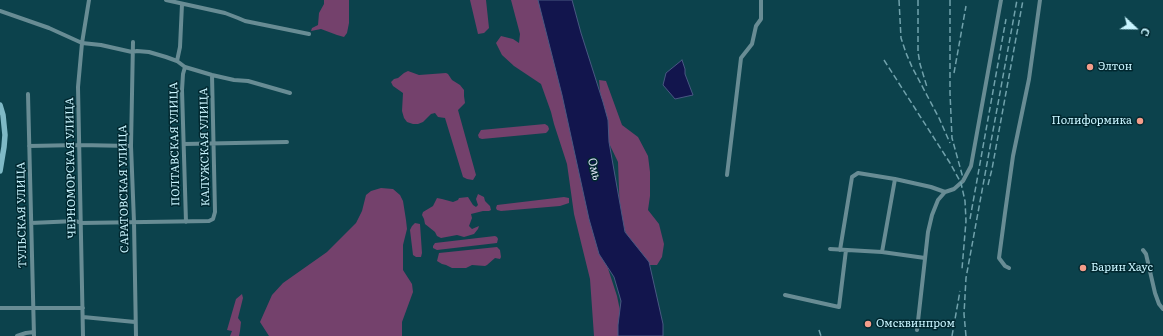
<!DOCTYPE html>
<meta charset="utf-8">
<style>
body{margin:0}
#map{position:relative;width:1163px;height:336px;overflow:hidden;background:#0c424c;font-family:Literata,serif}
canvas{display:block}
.north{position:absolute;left:1115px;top:8px;width:40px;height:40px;-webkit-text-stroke:3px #00272f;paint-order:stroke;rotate:112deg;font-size:11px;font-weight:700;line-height:16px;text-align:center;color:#c9f5ff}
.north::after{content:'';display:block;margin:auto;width:14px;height:18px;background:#c9f5ff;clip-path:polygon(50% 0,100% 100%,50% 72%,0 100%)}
</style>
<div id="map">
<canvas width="1163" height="336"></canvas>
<div class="north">С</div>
</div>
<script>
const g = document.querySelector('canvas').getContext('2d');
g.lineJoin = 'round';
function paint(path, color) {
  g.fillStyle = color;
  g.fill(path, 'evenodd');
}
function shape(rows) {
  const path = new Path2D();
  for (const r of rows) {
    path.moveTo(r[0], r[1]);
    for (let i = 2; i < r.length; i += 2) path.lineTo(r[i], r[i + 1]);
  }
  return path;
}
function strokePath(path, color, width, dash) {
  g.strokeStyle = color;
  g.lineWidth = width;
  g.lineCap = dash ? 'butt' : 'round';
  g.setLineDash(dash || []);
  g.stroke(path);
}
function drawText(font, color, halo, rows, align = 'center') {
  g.font = font + ' Literata,serif';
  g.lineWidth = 3;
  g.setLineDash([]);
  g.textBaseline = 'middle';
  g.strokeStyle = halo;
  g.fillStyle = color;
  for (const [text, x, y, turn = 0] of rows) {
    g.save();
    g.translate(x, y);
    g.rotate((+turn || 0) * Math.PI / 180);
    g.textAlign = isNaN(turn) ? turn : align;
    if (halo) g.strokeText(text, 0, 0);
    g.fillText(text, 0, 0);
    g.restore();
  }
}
paint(shape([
 [324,0,349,0,349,23,347,33,344,37,337,35,321,29,311,31,312,28,318,25,319,13,324,4],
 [470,0,486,0,489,28,484,33,478,34],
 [511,0,541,0,599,241,617,296,622,320,622,336,594,336,590,279,574,214,567,164,554,124,551,112,541,84,514,66,502,55,496,43,501,36,513,39,519,43,520,34],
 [408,71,419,75,446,73,448,74,452,80,460,85,464,90,464,96,465,103,458,110,476,175,473,180,467,179,463,177,445,118,438,117,435,113,431,114,423,122,418,124,413,124,407,122,404,118,402,111,403,93,393,86,391,82,394,79,398,78,404,73],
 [599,80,606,81,622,125,638,137,648,156,650,172,650,196,648,210,659,224,664,244,662,257,657,265,647,265,630,245,620,216,618,162,605,135,602,112],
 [545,124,548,126,549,129,548,131,546,133,482,139,479,138,478,135,481,130],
 [381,188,393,189,400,195,403,201,406,220,407,229,403,245,403,270,412,284,413,292,402,322,402,336,269,336,260,322,272,295,283,283,327,252,356,223,362,211,366,195,371,191],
 [478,194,484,197,485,201,490,206,491,210,489,211,483,211,471,214,472,218,469,226,472,229,479,226,478,229,474,234,464,237,457,235,441,238,437,236,435,232,425,224,424,219,422,215,423,212,433,206,437,198,442,199,453,202,458,200,459,198,468,197,473,205,476,207,478,205,476,199],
 [564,197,569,198,569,203,560,206,501,211,497,210,496,208,497,205],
 [415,223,420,224,422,253,421,257,416,257,413,255,410,230,412,226],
 [495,236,497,237,498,239,497,243,437,250,433,248,433,246,435,243],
 [497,247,500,250,501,257,500,259,495,258,487,265,485,266,472,265,466,268,452,268,446,265,442,264,437,261,439,253],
 [242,294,243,298,238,318,241,322,240,331,239,336,230,336,232,331,227,330,236,299]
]), '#74416c');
const water = shape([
 [538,0,572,0,581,33,603,102,608,120,609,142,625,232,649,262,663,324,663,336,618,336,618,325,621,301,614,277,599,254,589,219,562,95,538,0],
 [682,60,685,69,685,74,693,95,675,99,663,85,666,73,682,60]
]);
paint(water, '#12154d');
strokePath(water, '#495882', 1);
strokePath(shape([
 [166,0,225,13,238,18,245,21,309,34],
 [0,11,49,28,82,43,101,45,132,52,137,51,149,52,166,57,177,61,185,67,212,75,234,80,248,81,290,93],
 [133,42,131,146,134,222,136,336],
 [177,61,180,47,182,4],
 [185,67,183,74,182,90,186,222],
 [28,94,34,336],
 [184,144,287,142],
 [29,146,79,145,131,146],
 [727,175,741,58,752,44,756,26,761,19,761,0],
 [945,192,954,189,963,181,971,166,1001,0],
 [31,223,76,221,81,223,209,221,213,219,215,212,212,75],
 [830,249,882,252,925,258],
 [840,250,852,177,858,173,895,179,931,187,945,192],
 [1143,250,1146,254,1155,293,1159,304,1163,309],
 [882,252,895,179],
 [1009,268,1005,266,999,258,1005,213,1013,156,1029,79,1040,0],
 [785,295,839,307,846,250],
 [0,308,83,308],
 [83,317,135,322],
 [917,330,928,232,932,215,938,200,945,192],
 [17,336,26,333,34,332],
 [83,336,78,87,82,43,89,0]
]), '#688c94', 4);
strokePath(shape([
 [0,105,3,115,5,135,4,147,0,171]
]), '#7fb9c6', 5.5);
strokePath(shape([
 [899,0,901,38,906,53,912,67,939,118,950,143],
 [918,0,918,52,920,64,927,87],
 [950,0,950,93,952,138,963,178],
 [884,60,950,163,961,183,965,201,966,221,962,269],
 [954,73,966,6],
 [988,185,992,169,1023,0],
 [970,219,1006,19],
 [819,330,821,336],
 [952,336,960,291],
 [966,336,964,314,966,278,1017,0]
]), '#71a2ac', 1.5, [6, 3]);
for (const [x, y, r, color] of [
 [1090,67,4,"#f49d8a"],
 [1140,121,4,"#f49d8a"],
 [1083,268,4,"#f49d8a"],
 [868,324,4,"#f49d8a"]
]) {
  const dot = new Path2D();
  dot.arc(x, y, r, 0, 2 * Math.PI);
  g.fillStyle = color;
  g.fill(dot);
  strokePath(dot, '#00272f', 1.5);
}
drawText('11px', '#c9f5ff', '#00272f', [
 ["Элтон",1098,67],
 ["Полиформика",1132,121,"right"],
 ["Барин Хаус",1091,268],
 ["Омсквинпром",876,324]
], 'left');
drawText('11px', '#c9f5ff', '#00272f', [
 ["ПОЛТАВСКАЯ УЛИЦА",175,144,-91],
 ["КАЛУЖСКАЯ УЛИЦА",205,147,-91],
 ["ЧЕРНОМОРСКАЯ УЛИЦА",71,168,-91],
 ["САРАТОВСКАЯ УЛИЦА",124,189,-91],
 ["ТУЛЬСКАЯ УЛИЦА",22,215,-91]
]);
drawText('italic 12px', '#dde3f5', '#00272f', [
 ["Омь",594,169,75]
]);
</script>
